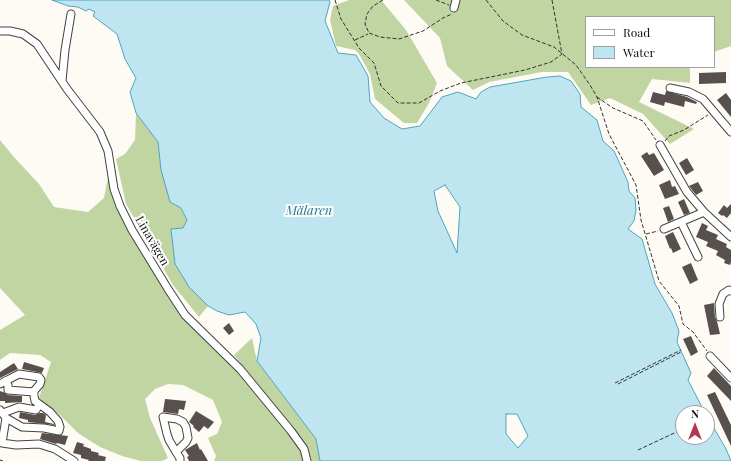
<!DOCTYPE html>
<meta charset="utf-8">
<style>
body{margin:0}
#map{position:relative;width:731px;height:461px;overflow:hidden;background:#fefbf5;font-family:"Playfair Display",serif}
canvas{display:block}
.legend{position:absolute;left:585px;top:16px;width:130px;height:52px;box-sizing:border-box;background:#fff;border:1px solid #9f9f9f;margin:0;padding:5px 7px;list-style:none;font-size:12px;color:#101010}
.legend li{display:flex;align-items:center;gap:8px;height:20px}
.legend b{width:20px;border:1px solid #9f9f9f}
.north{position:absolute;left:675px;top:405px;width:40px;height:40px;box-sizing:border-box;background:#fff;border:1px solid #9f9f9f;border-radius:50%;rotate:0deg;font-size:11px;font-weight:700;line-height:16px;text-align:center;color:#101010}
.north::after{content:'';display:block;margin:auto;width:14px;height:18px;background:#b23751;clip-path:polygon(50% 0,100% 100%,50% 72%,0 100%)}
</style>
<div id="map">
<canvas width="731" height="461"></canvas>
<ul class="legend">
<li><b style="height:5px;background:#fff"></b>Road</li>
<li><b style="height:11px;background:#bfe6f0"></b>Water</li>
</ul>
<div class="north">N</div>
</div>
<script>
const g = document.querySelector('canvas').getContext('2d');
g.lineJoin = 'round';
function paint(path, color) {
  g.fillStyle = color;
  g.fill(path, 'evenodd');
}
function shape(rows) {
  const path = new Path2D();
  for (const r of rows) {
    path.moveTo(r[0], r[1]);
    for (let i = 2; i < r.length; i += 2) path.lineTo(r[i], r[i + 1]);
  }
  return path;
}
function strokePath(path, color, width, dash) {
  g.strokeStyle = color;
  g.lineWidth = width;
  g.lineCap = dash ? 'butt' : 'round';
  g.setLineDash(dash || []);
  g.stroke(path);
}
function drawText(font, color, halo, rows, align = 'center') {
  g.font = font + ' "Playfair Display",serif';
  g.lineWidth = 4;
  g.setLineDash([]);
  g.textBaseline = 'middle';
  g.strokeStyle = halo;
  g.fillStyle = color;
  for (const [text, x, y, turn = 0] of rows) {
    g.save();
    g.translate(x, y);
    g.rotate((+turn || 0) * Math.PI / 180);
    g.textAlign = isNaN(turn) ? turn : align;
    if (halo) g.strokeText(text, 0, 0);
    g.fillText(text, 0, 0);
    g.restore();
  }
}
paint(shape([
 [349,0,381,0,406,30,437,83,429,103,417,123,404,123,375,99,370,74,359,54,355,50,336,46,330,20,333,6],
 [404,0,731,0,731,46,714,52,714,17,586,17,586,67,690,67,690,83,652,79,639,102,694,129,670,144,643,114,610,98,591,105,568,72,542,72,489,82,473,90,447,66,440,38],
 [136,113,159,142,161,170,187,220,183,228,171,230,189,287,208,306,199,317,173,285,126,204,116,159,125,154,135,140],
 [0,140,13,156,39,184,54,207,88,212,104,198,110,167,114,189,168,289,291,431,307,461,214,461,216,456,208,438,217,434,222,422,213,400,183,385,168,384,155,389,145,399,150,418,168,458,162,461,141,461,122,456,100,447,78,433,60,415,39,398,51,362,40,355,10,353,0,360,0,330,25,315,0,288],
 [252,338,257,361,316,439,320,461,309,461,292,427,234,355]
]), '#c1d5a2');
const water = shape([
 [52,0,329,0,330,2,325,21,338,53,356,55,368,76,370,102,384,118,402,129,420,126,442,97,458,92,476,99,481,92,490,87,547,77,560,76,571,81,580,94,581,107,597,120,603,141,614,151,628,182,629,191,635,198,636,210,634,221,628,229,642,239,655,284,672,313,679,331,677,342,691,373,688,380,705,413,683,413,683,437,707,437,707,416,726,449,731,461,320,461,316,439,257,361,261,338,256,324,245,312,229,315,217,311,208,306,189,287,175,264,171,229,183,228,187,220,181,208,170,202,161,170,158,142,136,113,130,92,136,78,125,59,117,34,93,16,95,12,89,9,86,11,78,7,68,6,52,0],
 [445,185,460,207,457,253,438,211,434,191,445,185],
 [506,414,517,414,528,436,518,448,506,434,506,414]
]);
paint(water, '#bfe6f0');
strokePath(water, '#4ea4bf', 1);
paint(shape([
 [726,72,726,83,699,84,699,73],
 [666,91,687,97,697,102,696,104,685,101,684,107,665,102,664,106,650,102,653,92,665,95],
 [726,93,731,100,731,117,717,100],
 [647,152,649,155,654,153,664,170,654,176,641,156],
 [687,158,694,170,686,175,679,163],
 [670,180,672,187,675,186,679,194,665,199,659,185],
 [698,182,703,191,696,195,689,186],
 [684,199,690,213,684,215,678,202],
 [731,204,731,213,727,218,723,215,722,216,718,213,724,205,727,208],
 [669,206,674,219,668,222,663,208],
 [702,223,708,226,706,230,718,235,716,239,727,244,726,247,731,250,731,262,730,265,724,263,725,260,716,255,718,251,706,246,708,242,696,237],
 [673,232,681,249,673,253,671,248,670,249,665,236],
 [691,263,698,280,690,284,682,267],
 [714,303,715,317,717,321,720,334,710,335,704,305],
 [229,323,234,331,229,335,223,328],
 [691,336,698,352,691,356,683,339],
 [24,362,44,368,42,373,22,369],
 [14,363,18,369,0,378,0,372],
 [714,368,731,386,731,401,707,376],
 [0,391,3,392,8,395,22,396,22,402,5,403,5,401,0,401],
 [715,392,731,425,731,446,707,395],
 [165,399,186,401,184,410,179,409,178,414,163,412],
 [196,411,214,422,208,429,204,426,199,432,193,427,194,426,189,422],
 [20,412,35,415,40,413,43,413,46,415,45,422,54,424,54,425,28,422,28,420,19,418],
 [42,433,68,436,65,445,57,443,56,444,40,439],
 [77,442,84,444,83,446,91,449,91,451,99,453,98,455,106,457,105,461,88,461,89,460,81,458,81,455,73,453],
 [197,443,200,450,201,449,208,461,189,461,187,457,189,456,185,450]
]), '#58504e');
const minor = shape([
 [454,8,456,0],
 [0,31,10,31,23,34,37,44,67,89,100,132,108,151,114,189,120,206,132,230,168,289,185,315,240,369,291,431,304,449,307,461],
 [62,81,65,50,71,14],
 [670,88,689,92,703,99,731,132],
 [660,145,687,192,704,212,731,237],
 [681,222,698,257],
 [664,229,704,212],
 [720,317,719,304,723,294,729,290,731,291],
 [710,356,731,378],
 [5,381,8,385,8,390,34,392],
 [0,384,19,374,39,377,41,380,40,384,34,391,34,396,35,401,50,412,58,421,60,427,59,431,44,428,22,427,6,418],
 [0,410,6,418,2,443,16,445,39,444,55,449,74,461],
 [3,413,19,407,36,410,39,405],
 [176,452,186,442,188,438,186,427,183,422,177,419,163,417,167,434,169,440,176,452,180,458,180,461]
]);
strokePath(minor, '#434343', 9);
strokePath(shape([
 [335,0,341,19,359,48,374,63,381,86,398,103,419,103,440,91,461,83,525,70,551,62,562,54,552,0],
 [383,0,373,6,367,14,365,24,369,33,380,37,399,39,423,31,443,18,452,14],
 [436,0,449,5],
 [486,0,503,21,522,35,554,47,576,65,590,85,597,97,609,134,636,185,641,220,659,281,679,306,683,324,693,332,707,351],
 [355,40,368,34],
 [597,97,613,108,643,121,656,140],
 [665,141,669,136,684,130,708,115],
 [646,234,658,231],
 [615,383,681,350],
 [618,384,681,352],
 [638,450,683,429],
 [0,460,3,461]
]), '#323232', 1, [4, 2]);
strokePath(minor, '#fff', 7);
drawText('12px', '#101010', '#fff', [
 ["Linavägen",152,241,60]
]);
drawText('italic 13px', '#277795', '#fff', [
 ["Mälaren",309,211]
]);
</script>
